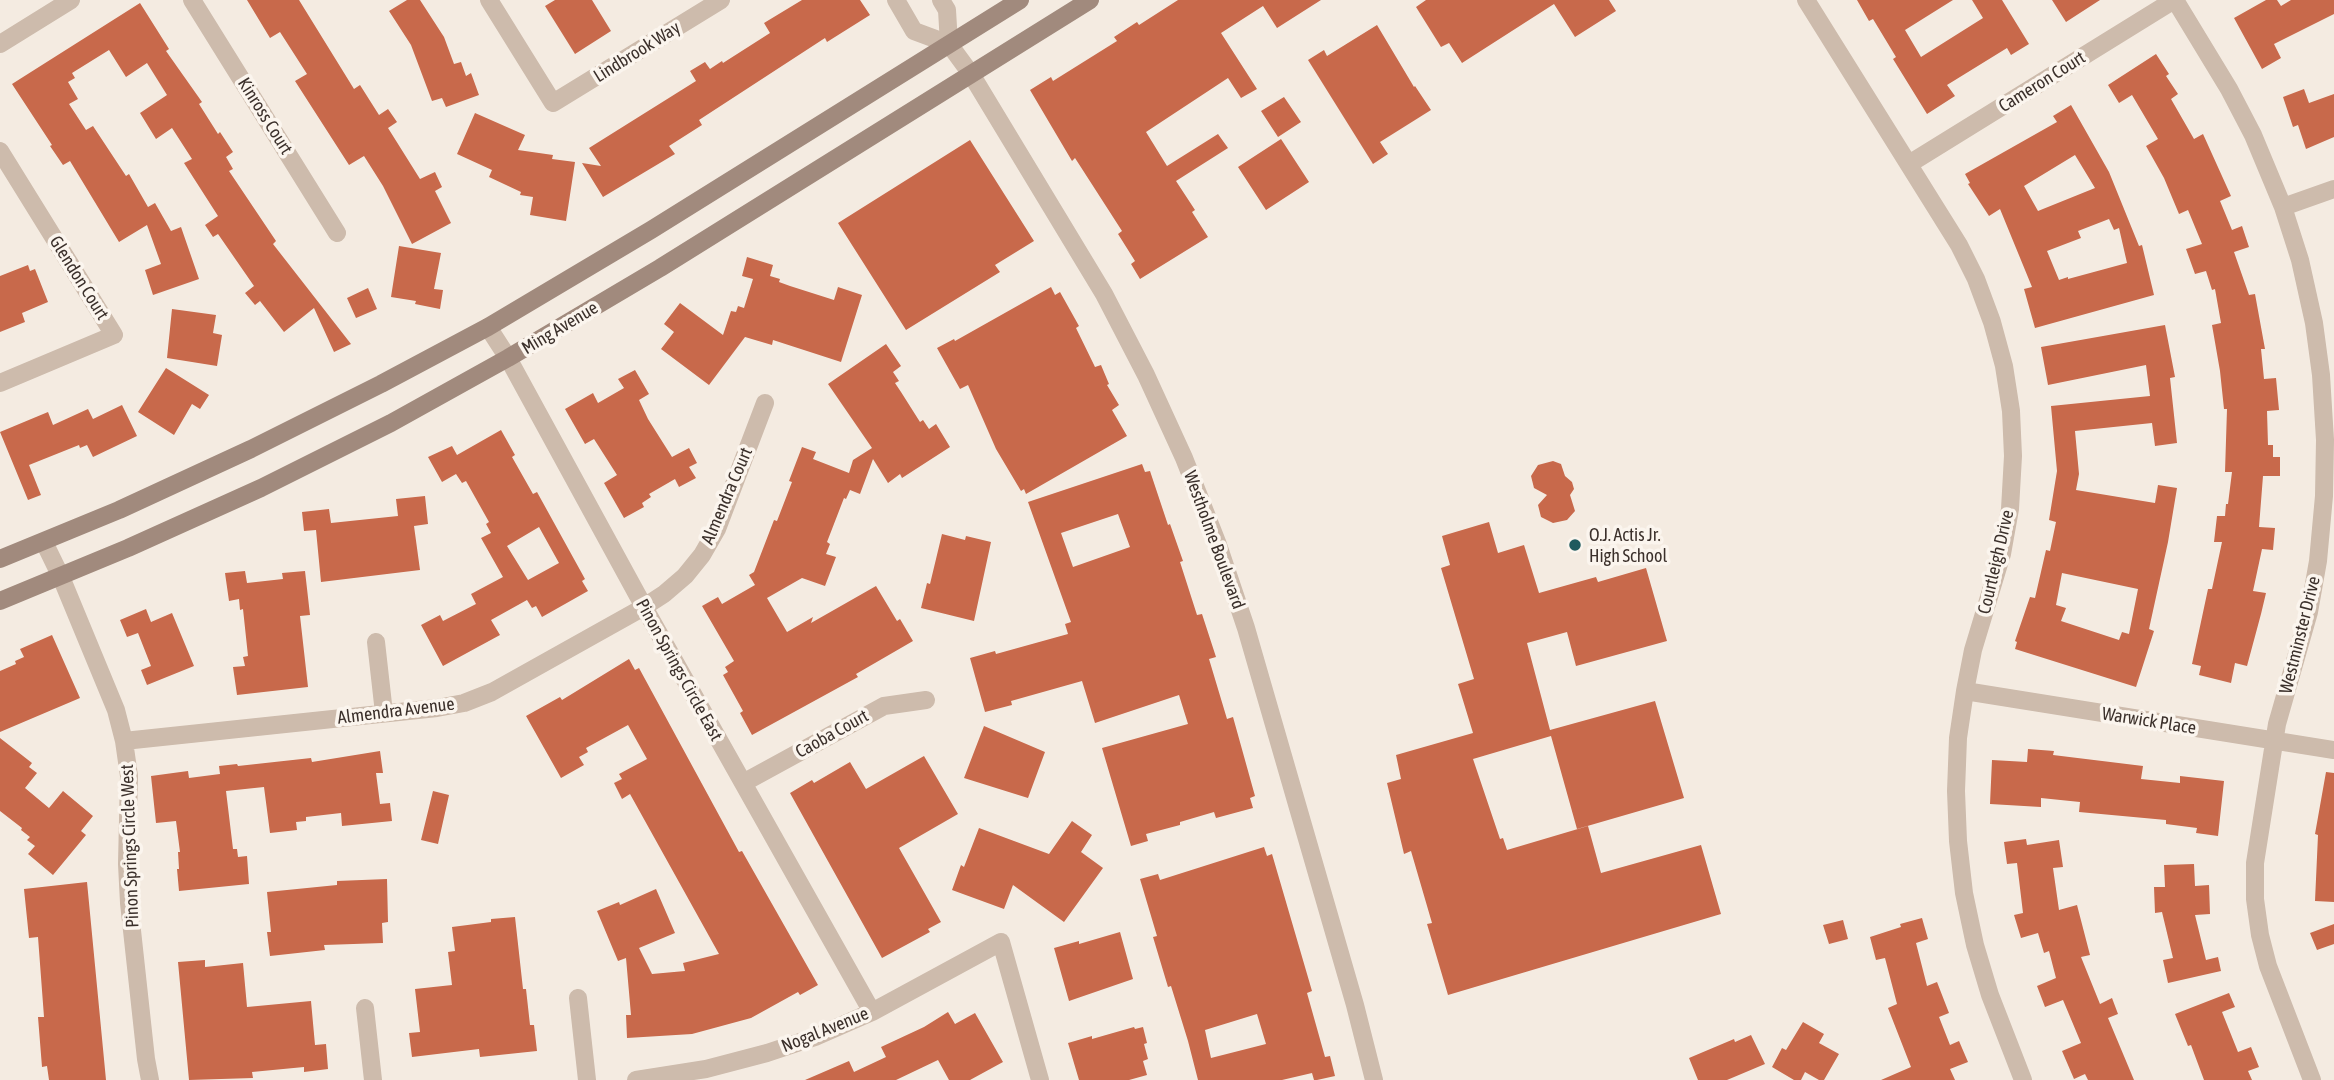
<!DOCTYPE html>
<style>
body{margin:0}
canvas{display:block;background:#f4ebe1}
</style>
<canvas width="2334" height="1080"></canvas>
<script>
const g = document.querySelector('canvas').getContext('2d');
g.lineJoin = 'round';
function paint(path, color) {
  g.fillStyle = color;
  g.fill(path, 'evenodd');
}
function shape(rows) {
  const path = new Path2D();
  for (const r of rows) {
    path.moveTo(r[0], r[1]);
    for (let i = 2; i < r.length; i += 2) path.lineTo(r[i], r[i + 1]);
  }
  return path;
}
function strokePath(path, color, width, dash) {
  g.strokeStyle = color;
  g.lineWidth = width;
  g.lineCap = dash ? 'butt' : 'round';
  g.setLineDash(dash || []);
  g.stroke(path);
}
function drawText(font, color, halo, rows, align = 'center') {
  g.font = font + ' "Asap Condensed",sans-serif';
  g.lineWidth = 7;
  g.setLineDash([]);
  g.textBaseline = 'middle';
  g.strokeStyle = halo;
  g.fillStyle = color;
  for (const [text, x, y, turn = 0] of rows) {
    g.save();
    g.translate(x, y);
    g.rotate((+turn || 0) * Math.PI / 180);
    g.textAlign = isNaN(turn) ? turn : align;
    if (halo) g.strokeText(text, 0, 0);
    g.fillText(text, 0, 0);
    g.restore();
  }
}
paint(shape([
 [247,0,299,0,354,89,360,85,379,115,388,109,397,122,388,128,420,179,435,172,442,187,435,191,451,223,412,244,383,186,364,156,349,165,295,81,307,74,280,32,270,38],
 [407,0,420,0,444,37,454,64,461,62,466,76,471,73,479,95,446,107,442,98,432,101,411,45,389,11],
 [555,0,592,0,611,31,575,54,545,6],
 [802,0,860,0,870,15,827,42,825,38,699,120,702,125,669,146,675,154,603,197,582,163,601,166,589,148,696,81,690,71,705,62,710,69,722,61,723,63,770,33,764,23],
 [1178,0,1321,0,1277,28,1263,6,1221,33,1257,89,1241,98,1228,78,1146,132,1167,166,1218,134,1228,148,1176,181,1195,210,1192,212,1208,237,1140,279,1131,264,1135,261,1118,234,1122,231,1075,158,1072,161,1030,90,1051,77,1053,81,1117,41,1114,37,1137,22,1139,25],
 [1426,0,1609,0,1616,11,1575,37,1554,4,1462,63,1449,43,1441,47,1416,7],
 [1857,0,1953,0,1905,30,1921,57,1983,18,1972,0,2002,0,2029,44,2011,55,2007,48,1947,85,1955,96,1927,114,1893,59,1896,57,1873,19,1869,21],
 [2052,0,2100,0,2066,22],
 [2266,0,2277,0,2281,6,2291,0,2334,0,2334,14,2274,44,2281,58,2262,69,2234,18],
 [140,3,169,49,166,51,202,102,199,104,218,134,220,132,233,152,226,157,233,169,229,171,276,241,273,244,351,344,334,352,314,308,284,332,260,301,255,305,245,293,254,286,218,234,213,237,205,225,218,216,184,163,192,159,172,128,156,139,140,113,167,95,147,63,126,77,109,50,72,73,75,78,68,82,78,99,69,104,86,130,93,126,126,176,129,174,148,207,155,203,171,231,181,227,199,279,153,295,145,270,161,264,147,225,119,242,70,161,63,165,50,146,52,145,12,84],
 [1377,25,1414,87,1415,86,1431,110,1380,142,1388,154,1373,164,1308,60,1324,50,1327,56],
 [2156,54,2169,74,2166,76,2178,94,2171,99,2194,139,2203,134,2231,196,2220,201,2232,230,2242,226,2249,247,2234,252,2249,295,2255,294,2265,349,2261,349,2264,379,2276,378,2279,410,2267,411,2268,445,2273,445,2273,457,2280,457,2280,476,2263,476,2259,527,2275,528,2273,550,2262,549,2253,591,2266,593,2261,614,2247,666,2235,663,2231,683,2199,675,2201,666,2192,664,2208,589,2212,589,2222,542,2214,542,2217,516,2225,516,2226,504,2228,504,2232,472,2225,472,2227,409,2224,409,2220,371,2212,325,2221,323,2215,289,2212,290,2206,271,2195,274,2186,249,2202,244,2188,210,2179,214,2164,178,2146,146,2158,139,2132,95,2119,103,2108,85],
 [2304,89,2309,103,2334,94,2334,137,2306,149,2298,125,2293,127,2283,97],
 [1284,97,1301,122,1278,137,1261,111],
 [2071,105,2109,172,2139,246,2142,245,2154,295,2035,328,2024,289,2032,287,2000,209,1989,216,1968,184,1970,183,1965,174,2057,122,2053,116],
 [2075,155,2095,188,2038,211,2024,186],
 [2109,219,2114,230,2119,228,2127,263,2068,279,2068,277,2059,280,2047,251,2081,238,2078,231],
 [475,113,525,135,518,150,553,155,552,159,575,162,566,221,530,215,533,197,520,195,521,192,489,177,492,170,457,154],
 [1281,139,1309,182,1266,210,1238,167],
 [970,140,1034,241,995,265,1000,272,906,330,838,223],
 [399,246,441,253,434,289,443,290,440,309,415,304,416,301,391,297],
 [747,257,773,265,770,276,780,279,779,282,790,286,834,300,838,287,862,295,841,362,773,340,772,345,745,337,709,385,661,349,674,332,664,324,680,303,723,335,731,311,736,312,738,306,744,308,753,279,742,276],
 [28,265,30,271,35,269,48,302,22,313,25,322,0,332,0,276],
 [1051,287,1055,295,1060,292,1079,326,1076,328,1095,367,1101,365,1109,384,1107,385,1119,405,1112,410,1127,436,1026,494,1024,489,1021,491,996,449,968,385,960,389,937,348,954,339,955,341],
 [368,288,377,309,356,318,347,298],
 [172,309,216,315,213,333,222,335,217,366,167,358],
 [2165,325,2175,377,2170,378,2177,443,2155,446,2152,423,2075,431,2079,474,2076,490,2155,503,2158,485,2177,488,2168,542,2149,629,2154,631,2136,687,2015,649,2017,642,2015,641,2030,597,2035,598,2046,550,2050,551,2056,522,2049,520,2057,471,2051,406,2150,396,2146,365,2048,385,2041,347],
 [2062,573,2138,589,2129,634,2122,632,2119,640,2061,621,2066,608,2056,605],
 [886,344,901,366,893,372,899,381,895,383,901,392,920,422,923,420,929,429,936,424,950,447,902,478,900,474,888,483,873,459,860,494,850,490,846,499,844,498,827,542,830,544,826,554,836,557,825,586,802,578,767,598,787,632,813,617,811,623,876,586,897,621,900,619,913,641,856,674,858,677,752,735,740,713,743,711,723,675,728,672,725,667,734,661,702,606,718,597,722,604,755,585,749,575,754,572,774,520,777,521,792,482,789,481,802,447,816,452,813,459,849,473,853,460,872,448,828,384],
 [166,368,209,395,200,409,192,404,174,435,138,412],
 [635,370,649,394,639,400,648,419,672,457,689,448,697,463,689,467,696,478,679,487,675,479,649,494,651,497,642,503,644,507,624,518,604,483,617,475,594,439,585,444,565,409,593,393,598,403,624,388,618,379],
 [122,405,137,436,93,457,87,445,80,448,79,445,29,465,41,495,28,500,0,432,48,412,53,425,88,409,93,419],
 [501,430,515,455,512,457,533,494,537,492,585,579,582,581,588,591,542,617,536,606,532,608,527,600,491,620,500,635,443,666,421,625,440,615,443,621,476,604,471,594,503,577,481,538,491,533,486,524,489,522,466,481,462,483,456,474,442,482,428,457,452,446,457,455],
 [539,527,559,563,528,580,507,546],
 [1553,461,1561,464,1565,476,1572,482,1574,489,1570,495,1575,511,1567,520,1553,523,1541,517,1538,505,1547,495,1534,488,1531,476,1538,465],
 [1142,464,1145,472,1150,471,1168,525,1170,524,1183,561,1180,562,1197,615,1202,614,1216,657,1209,659,1227,719,1233,717,1255,796,1250,798,1253,808,1216,818,1214,812,1180,822,1180,825,1146,834,1148,841,1131,846,1102,748,1188,724,1179,695,1095,723,1082,681,1011,701,1012,705,985,712,970,658,995,651,996,654,1068,634,1065,624,1071,622,1028,502],
 [1118,514,1130,547,1073,567,1061,533],
 [425,496,428,524,414,526,420,570,321,582,316,530,304,531,302,512,329,509,331,523,398,516,396,499],
 [1489,522,1498,553,1524,545,1539,593,1596,577,1598,582,1646,568,1667,641,1576,666,1567,632,1527,643,1550,730,1655,701,1684,798,1577,829,1551,736,1473,759,1500,839,1503,838,1507,850,1588,826,1601,873,1701,845,1721,914,1448,995,1427,924,1432,923,1411,851,1404,854,1387,783,1401,779,1396,755,1473,733,1458,684,1474,679,1441,568,1450,565,1442,536],
 [942,534,965,540,966,536,991,542,974,621,921,608,927,583,930,584],
 [245,571,247,583,283,579,282,573,305,571,310,615,300,616,308,687,237,695,233,667,245,666,243,657,248,656,243,609,240,610,239,599,229,601,225,573],
 [146,609,151,622,172,613,194,666,147,685,141,670,151,666,138,633,127,637,120,620],
 [52,635,80,698,0,732,0,671,16,664,15,661,24,657,20,649],
 [629,659,635,670,639,668,739,852,742,851,818,985,800,995,798,992,751,1018,692,1034,627,1038,626,1015,631,1015,626,958,618,961,597,911,619,902,620,905,656,889,675,933,639,948,652,974,685,971,683,963,719,954,630,794,622,799,614,783,622,779,619,774,647,759,628,725,586,748,588,752,579,757,584,765,561,778,526,716,560,697,562,700],
 [984,726,1045,752,1028,798,964,778],
 [0,738,32,763,29,767,37,773,25,788,49,808,63,791,93,816,81,831,86,835,53,875,28,854,35,846,27,840,30,837,21,830,22,828,0,811],
 [2028,749,2054,751,2053,755,2143,766,2141,779,2180,783,2180,776,2224,781,2218,836,2196,833,2197,828,2166,824,2166,820,2079,812,2080,802,2041,798,2041,807,1990,804,1992,760,2027,762],
 [380,751,383,773,376,773,380,804,390,803,392,821,342,826,341,813,306,817,306,821,296,822,297,830,270,833,264,787,226,791,233,849,237,849,238,857,247,856,249,884,179,891,177,869,179,869,178,852,180,852,176,821,156,823,151,776,188,771,189,778,220,774,219,766,237,764,238,766,311,758,312,762],
 [924,756,958,814,899,848,941,922,928,929,930,932,882,958,790,793,812,780,814,783,850,762,866,789],
 [2326,772,2334,773,2334,902,2315,901,2318,835,2315,834],
 [433,791,449,795,438,844,421,840],
 [1072,821,1092,835,1081,852,1103,868,1064,922,1013,885,1004,909,952,890,961,865,964,867,979,828,1049,854],
 [2026,839,2027,845,2059,840,2063,867,2053,868,2059,910,2077,905,2090,955,2081,957,2100,1004,2112,998,2118,1014,2108,1018,2134,1080,2088,1080,2085,1074,2074,1079,2062,1051,2081,1043,2063,1000,2045,1007,2037,986,2056,978,2049,951,2044,953,2038,933,2021,938,2014,915,2023,913,2017,863,2007,864,2004,842],
 [1264,847,1267,856,1272,854,1312,991,1307,993,1325,1057,1330,1056,1335,1076,1317,1080,1314,1080,1312,1073,1282,1080,1198,1080,1188,1041,1171,986,1168,987,1153,937,1157,936,1140,879,1158,874,1160,880],
 [1257,1014,1266,1044,1211,1058,1205,1030],
 [2194,864,2195,886,2209,885,2210,914,2195,915,2206,960,2218,957,2221,971,2168,983,2163,960,2173,958,2162,912,2155,913,2154,887,2165,887,2164,865],
 [387,879,388,922,382,923,383,943,324,945,325,950,270,956,267,932,271,932,267,892,337,885,337,881],
 [87,882,106,1080,49,1080,47,1066,42,1067,38,1017,44,1017,38,937,29,938,24,889],
 [515,917,523,989,526,989,530,1025,534,1025,537,1051,480,1057,479,1049,412,1057,409,1033,420,1032,415,989,452,985,448,952,455,951,452,927,491,922,491,919],
 [1922,918,1928,939,1916,943,1927,986,1937,982,1949,1013,1939,1017,1950,1045,1959,1041,1968,1062,1950,1069,1955,1080,1881,1080,1911,1067,1888,1008,1897,1004,1885,958,1876,960,1870,937,1901,927,1900,924],
 [1843,920,1848,939,1829,944,1823,925],
 [2334,924,2334,944,2317,950,2310,933],
 [1120,932,1133,979,1069,1001,1054,948,1079,941,1079,944],
 [205,960,205,967,243,963,247,1007,311,1001,315,1045,326,1044,328,1069,304,1072,304,1067,252,1072,253,1078,189,1080,178,962],
 [2229,993,2235,1007,2222,1012,2238,1052,2251,1047,2259,1067,2248,1071,2252,1080,2204,1080,2191,1045,2188,1046,2175,1014],
 [948,1012,955,1024,975,1013,1003,1062,970,1080,949,1080,938,1060,896,1080,805,1080,849,1061,854,1072,886,1057,881,1047,924,1027],
 [1803,1022,1824,1034,1819,1043,1839,1054,1824,1080,1819,1080,1805,1072,1801,1080,1794,1080,1772,1067,1782,1048,1786,1050],
 [1134,1027,1135,1029,1143,1027,1147,1043,1144,1044,1148,1059,1143,1061,1147,1075,1129,1080,1079,1080,1068,1043,1092,1036,1092,1039],
 [1751,1035,1765,1064,1727,1080,1698,1080,1689,1058,1734,1039,1735,1042]
]), '#c8694b');
strokePath(shape([
 [192,0,337,233],
 [489,0,553,103,721,0],
 [896,0,914,31,949,44,971,74,1104,294,1146,375,1184,458,1217,542,1246,628,1355,1005,1374,1080],
 [941,0,947,10,949,44],
 [1806,0,1959,245,1976,279,1992,322,2004,366,2011,411,2013,456,2010,509,2002,554,1973,650,1965,691,1958,738,1956,791,1958,841,1964,893,1975,945,1990,995,2023,1080],
 [2175,0,2229,89,2253,135,2283,207,2300,260,2314,323,2321,375,2325,440,2324,496,2318,561,2309,612,2277,724,2255,863,2255,899,2260,935,2268,966,2312,1080],
 [0,44,71,0],
 [0,151,114,335,0,383],
 [1909,164,2174,0],
 [2283,207,2334,189],
 [488,327,508,358,644,607,872,1012],
 [44,542,61,577,116,710,124,741,129,776,127,864,129,903,146,1059,150,1080],
 [376,642,384,713],
 [1965,691,2334,750],
 [124,741,437,708,464,703,492,692,644,607,664,594,685,576,702,555,717,529,765,403],
 [743,783,884,706,926,700],
 [578,998,587,1080],
 [365,1008,373,1080],
 [636,1080,706,1069,767,1053,815,1037,872,1012,1001,942,1040,1080]
]), '#cdbbac', 18);
strokePath(shape([
 [0,559,119,510,251,449,381,384,488,327,651,230,1020,0],
 [0,601,128,548,261,488,391,423,508,358,660,268,1090,0]
]), '#a18a7d', 18);
for (const [x, y, r, color] of [
 [1575,545,7,"#1f5a5e"]
]) {
  const dot = new Path2D();
  dot.arc(x, y, r, 0, 2 * Math.PI);
  g.fillStyle = color;
  g.fill(dot);
  strokePath(dot, '#fbf5ee', 2.5);
}
drawText('18px', '#3b302b', '#fbf5ee', [
 ["Lindbrook Way",637,52,-32],
 ["Cameron Court",2042,82,-32],
 ["Kinross Court",265,116,58],
 ["Glendon Court",79,278,58],
 ["Ming Avenue",560,328,-31],
 ["Almendra Court",727,496,-67],
 ["Westholme Boulevard",1214,540,70],
 ["Courtleigh Drive",1996,562,-77],
 ["Westminster Drive",2300,635,-76],
 ["Pinon Springs Circle East",679,670,61],
 ["Almendra Avenue",396,711,-7],
 ["Warwick Place",2149,721,9],
 ["Caoba Court",832,734,-29],
 ["Pinon Springs Circle West",130,846,-92],
 ["Nogal Avenue",825,1030,-22]
]);
drawText('18px', '#3b302b', '#fbf5ee', [
 ["O.J. Actis Jr.",1589,535],
 ["High School",1589,556]
], 'left');
</script>
